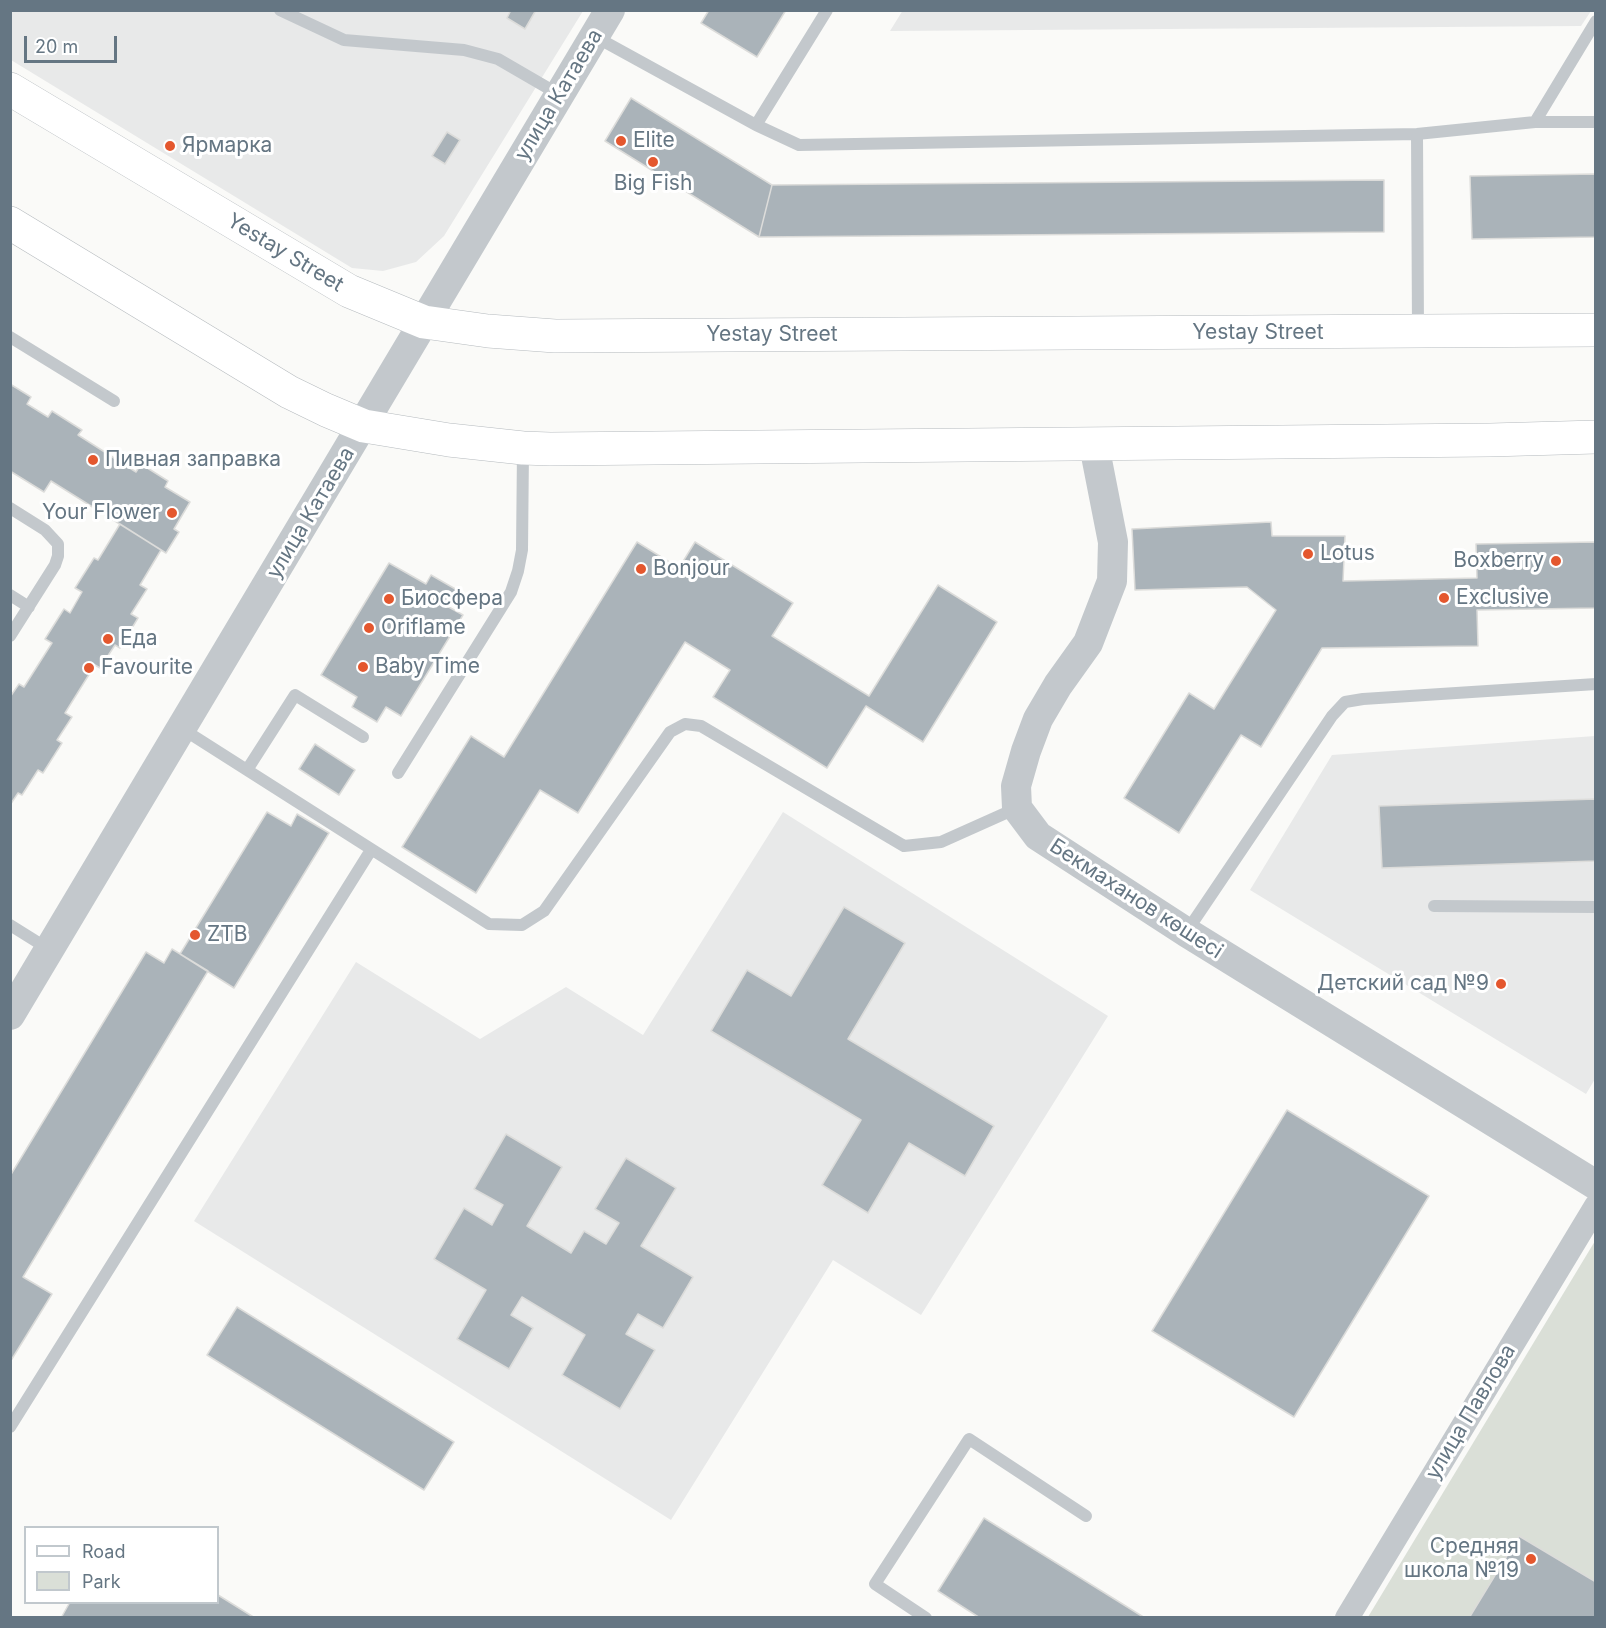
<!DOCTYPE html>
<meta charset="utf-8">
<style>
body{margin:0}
#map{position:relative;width:1606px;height:1628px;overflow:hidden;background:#fafaf8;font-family:Inter,sans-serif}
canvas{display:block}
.frame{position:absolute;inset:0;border:12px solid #657683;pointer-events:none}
.legend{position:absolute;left:24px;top:1526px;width:195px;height:78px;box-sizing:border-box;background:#fff;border:2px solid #c1c8cd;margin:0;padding:8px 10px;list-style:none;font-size:18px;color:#657683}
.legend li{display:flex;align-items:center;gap:12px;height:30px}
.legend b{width:30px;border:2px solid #c1c8cd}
.scale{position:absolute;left:24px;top:36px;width:93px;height:27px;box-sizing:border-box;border:3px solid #657683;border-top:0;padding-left:8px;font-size:18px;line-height:21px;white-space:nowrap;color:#657683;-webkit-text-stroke:4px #fff;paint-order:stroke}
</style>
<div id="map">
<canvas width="1606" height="1628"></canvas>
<div class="frame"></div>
<ul class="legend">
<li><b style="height:8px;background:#fff"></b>Road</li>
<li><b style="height:16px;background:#dadfd7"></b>Park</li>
</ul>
<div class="scale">20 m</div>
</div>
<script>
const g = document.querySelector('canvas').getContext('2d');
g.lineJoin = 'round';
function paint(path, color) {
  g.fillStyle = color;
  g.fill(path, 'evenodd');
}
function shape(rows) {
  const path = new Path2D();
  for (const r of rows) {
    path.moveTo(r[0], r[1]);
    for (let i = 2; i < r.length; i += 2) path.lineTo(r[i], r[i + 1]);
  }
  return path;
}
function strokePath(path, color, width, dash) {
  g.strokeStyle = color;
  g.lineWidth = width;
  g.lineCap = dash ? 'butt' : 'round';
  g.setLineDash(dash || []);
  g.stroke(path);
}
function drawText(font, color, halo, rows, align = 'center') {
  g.font = font + ' Inter,sans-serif';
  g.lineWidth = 6;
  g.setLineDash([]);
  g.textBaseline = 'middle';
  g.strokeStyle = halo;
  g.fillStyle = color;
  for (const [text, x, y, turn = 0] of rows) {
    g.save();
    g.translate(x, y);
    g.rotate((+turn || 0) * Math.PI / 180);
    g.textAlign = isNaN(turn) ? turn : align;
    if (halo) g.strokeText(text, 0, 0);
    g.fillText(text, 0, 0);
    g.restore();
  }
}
paint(shape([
 [903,10,1591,10,1591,11,1581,26,890,31],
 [10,11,583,11,444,236,416,262,383,271,352,268,11,60],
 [1595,736,1595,1079,1586,1094,1250,890,1332,755],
 [783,812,1108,1016,921,1315,833,1260,671,1520,194,1221,356,962,480,1039,566,987,643,1035]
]), '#e8e9e9');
paint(shape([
 [1595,1241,1595,1617,1368,1617]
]), '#dadfd7');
const building = shape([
 [511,10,536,10,525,29,507,18,511,10],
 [709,10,786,10,757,57,701,23,709,10],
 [631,98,772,185,759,237,605,141,631,98],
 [447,132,460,140,445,164,432,156,447,132],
 [1596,174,1596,237,1472,239,1470,176,1596,174],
 [1384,180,1384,232,759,237,772,185,1384,180],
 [10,384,31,397,27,404,48,417,52,411,82,430,78,435,136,472,141,464,168,481,165,487,190,502,174,529,179,532,166,553,51,481,44,492,10,471,10,384],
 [1271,522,1272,536,1345,536,1343,581,1477,578,1476,544,1596,542,1596,608,1477,610,1478,646,1322,648,1261,747,1241,735,1179,833,1124,798,1189,693,1214,709,1276,610,1247,587,1135,590,1132,529,1271,522],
 [120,524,161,550,140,585,147,589,131,614,138,618,120,648,115,645,100,668,95,665,65,713,72,717,57,740,62,743,43,773,38,770,22,795,18,793,10,805,10,697,19,684,24,687,52,643,45,639,64,609,70,613,82,592,75,588,94,558,98,560,120,524],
 [637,542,679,568,695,542,793,603,772,636,869,696,938,585,997,622,923,742,866,706,827,768,713,697,730,670,685,642,578,813,540,790,476,893,402,847,471,736,504,757,637,542],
 [389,563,426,584,431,575,457,590,447,606,463,615,401,716,386,707,377,722,352,707,357,697,321,675,389,563],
 [315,744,355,770,339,795,299,769,315,744],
 [1596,799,1596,861,1382,868,1379,806,1596,799],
 [267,812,291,826,297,814,329,833,234,988,180,954,267,812],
 [844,907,905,943,848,1039,994,1126,965,1176,909,1143,868,1213,822,1185,861,1120,711,1031,747,970,791,996,844,907],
 [172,949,208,971,23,1277,52,1294,10,1362,10,1176,146,952,164,963,172,949],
 [1287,1110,1429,1196,1294,1417,1152,1331,1287,1110],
 [506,1134,562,1167,527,1226,571,1253,584,1231,606,1244,619,1223,595,1209,626,1158,676,1188,641,1246,693,1277,663,1328,638,1314,626,1334,655,1350,620,1409,562,1375,585,1335,522,1297,511,1315,533,1328,509,1369,457,1339,486,1290,434,1259,464,1208,492,1225,503,1205,474,1189,506,1134],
 [237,1307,454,1442,424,1490,207,1355,237,1307],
 [984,1518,1145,1618,980,1618,938,1591,984,1518],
 [1519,1536,1596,1582,1596,1618,1469,1618,1519,1536],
 [218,1595,255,1618,61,1618,70,1602,218,1602,218,1595]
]);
paint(building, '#aab3b9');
strokePath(building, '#dcdcda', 1.5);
const primary = shape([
 [10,89,349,291,424,322,488,331,555,336,1596,330],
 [10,223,289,392,326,410,364,426,449,440,523,448,550,449,1490,440,1596,437]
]);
strokePath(primary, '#b5babe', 34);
strokePath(shape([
 [280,10,344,40,464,50,498,59,560,95],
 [827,10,756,125,799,145,1417,134,1535,122,1596,21],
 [594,36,756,125],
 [1535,122,1596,122],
 [1417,134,1418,330],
 [10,337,114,401],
 [10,508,45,530,58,544,58,556,55,565,10,636],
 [10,595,29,607],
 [181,728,489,924,522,925,544,911,670,732,685,724,701,726,904,846,941,842,1017,808],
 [247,770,295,695,363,737],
 [398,773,511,592,518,571,522,550,523,450],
 [1434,906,1596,907],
 [10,925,50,950],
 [1187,931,1332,716,1345,702,1363,699,1596,684],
 [10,1427,371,850],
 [926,1618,875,1584,969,1439,1086,1516]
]), '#c3c8cc', 12);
strokePath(shape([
 [1347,1618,1596,1206]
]), '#c3c8cc', 24);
strokePath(shape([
 [1094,445,1113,542,1112,581,1088,643,1058,685,1038,719,1026,751,1016,786,1017,808,1038,836,1186,932,1596,1185],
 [10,1015,610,10]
]), '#c3c8cc', 30);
strokePath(primary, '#fff', 33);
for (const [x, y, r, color] of [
 [621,141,6,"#e4572e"],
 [170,146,6,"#e4572e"],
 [653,162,6,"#e4572e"],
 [93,460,6,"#e4572e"],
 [172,513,6,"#e4572e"],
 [1308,554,6,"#e4572e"],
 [1556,561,6,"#e4572e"],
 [641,569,6,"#e4572e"],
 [1444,598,6,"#e4572e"],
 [389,599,6,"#e4572e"],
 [369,628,6,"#e4572e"],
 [108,639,6,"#e4572e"],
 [363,667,6,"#e4572e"],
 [89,668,6,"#e4572e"],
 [195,935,6,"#e4572e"],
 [1501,984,6,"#e4572e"],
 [1531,1559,6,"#e4572e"]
]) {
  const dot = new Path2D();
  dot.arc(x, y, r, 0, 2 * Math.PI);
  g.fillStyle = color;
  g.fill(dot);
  strokePath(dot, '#fff', 2);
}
drawText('21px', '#657683', '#fff', [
 ["улица Катаева",559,95,-59],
 ["Yestay Street",285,253,31],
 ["Yestay Street",1258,333],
 ["Yestay Street",772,335],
 ["улица Катаева",311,513,-59],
 ["Бекмаханов көшесі",1136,899,33],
 ["улица Павлова",1471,1412,-59]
]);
drawText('21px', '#657683', '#fff', [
 ["Elite",633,141],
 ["Ярмарка",182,146],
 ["Big Fish",653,184,"center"],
 ["Пивная заправка",105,460],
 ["Your Flower",160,513,"right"],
 ["Lotus",1320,554],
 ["Boxberry",1544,561,"right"],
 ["Bonjour",653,569],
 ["Exclusive",1456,598],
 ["Биосфера",401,599],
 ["Oriflame",381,628],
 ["Еда",120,639],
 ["Baby Time",375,667],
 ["Favourite",101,668],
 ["ZTB",207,935],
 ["Детский сад №9",1489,984,"right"],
 ["Средняя",1519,1547,"right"],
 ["школа №19",1519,1571,"right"]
], 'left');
</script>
